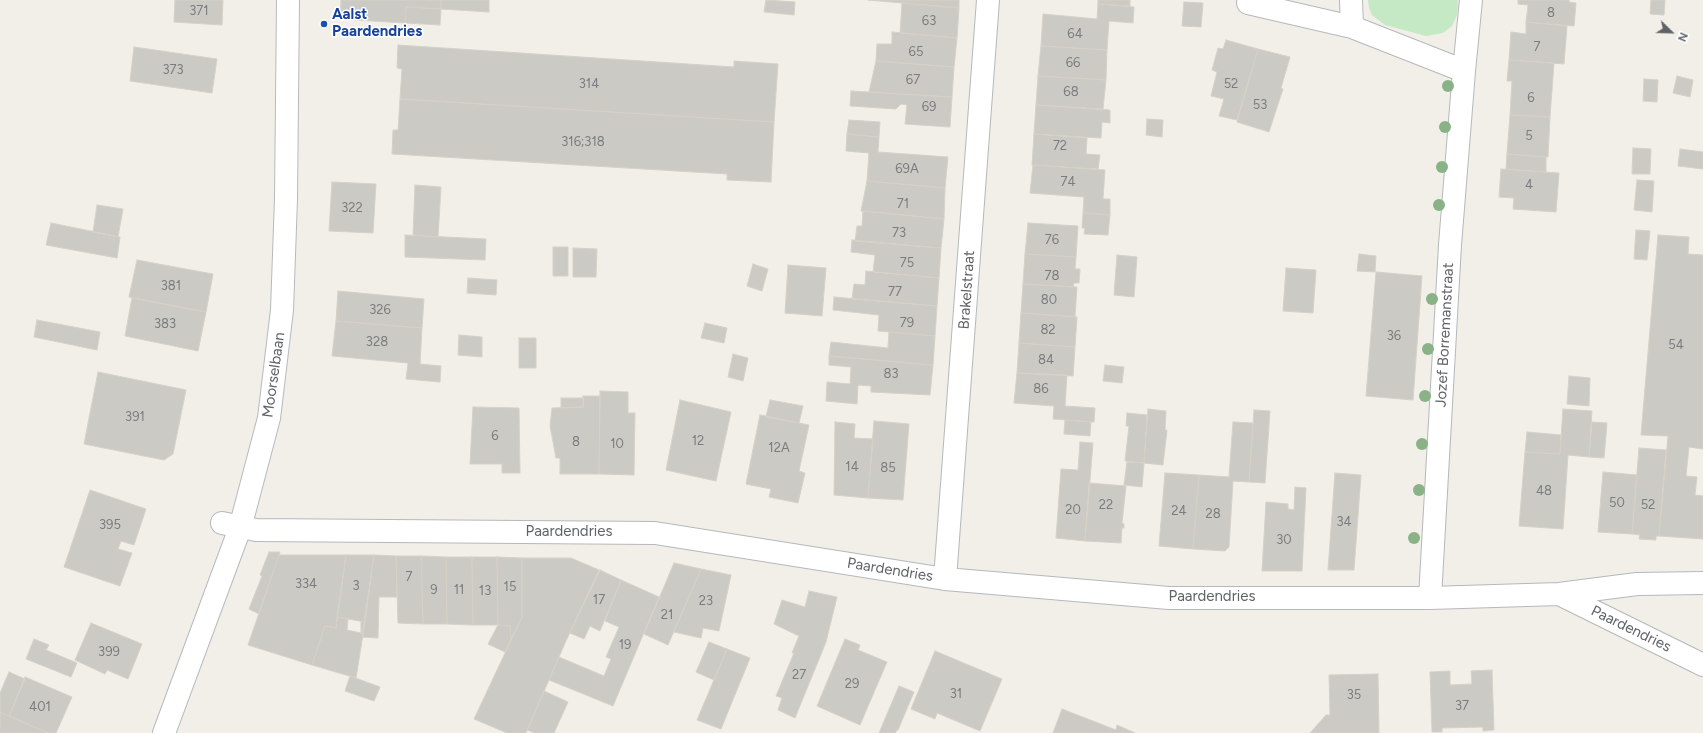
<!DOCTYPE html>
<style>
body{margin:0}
#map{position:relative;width:1703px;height:733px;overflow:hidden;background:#f1efe8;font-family:Figtree,sans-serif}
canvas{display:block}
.north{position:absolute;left:1651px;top:12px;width:40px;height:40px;-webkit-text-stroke:3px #fff;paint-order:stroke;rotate:113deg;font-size:11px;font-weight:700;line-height:16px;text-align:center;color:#5f6368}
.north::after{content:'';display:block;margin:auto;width:14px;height:18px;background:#5f6368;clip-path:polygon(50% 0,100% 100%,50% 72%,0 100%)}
</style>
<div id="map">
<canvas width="1703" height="733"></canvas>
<div class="north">N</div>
</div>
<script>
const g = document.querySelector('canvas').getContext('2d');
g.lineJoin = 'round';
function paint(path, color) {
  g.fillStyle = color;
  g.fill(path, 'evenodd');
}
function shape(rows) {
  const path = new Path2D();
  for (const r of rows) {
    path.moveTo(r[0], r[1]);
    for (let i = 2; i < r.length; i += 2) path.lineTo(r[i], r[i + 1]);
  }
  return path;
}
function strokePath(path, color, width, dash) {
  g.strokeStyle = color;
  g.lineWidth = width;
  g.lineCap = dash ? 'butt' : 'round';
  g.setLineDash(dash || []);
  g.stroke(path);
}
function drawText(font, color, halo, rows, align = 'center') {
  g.font = font + ' Figtree,sans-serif';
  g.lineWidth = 3;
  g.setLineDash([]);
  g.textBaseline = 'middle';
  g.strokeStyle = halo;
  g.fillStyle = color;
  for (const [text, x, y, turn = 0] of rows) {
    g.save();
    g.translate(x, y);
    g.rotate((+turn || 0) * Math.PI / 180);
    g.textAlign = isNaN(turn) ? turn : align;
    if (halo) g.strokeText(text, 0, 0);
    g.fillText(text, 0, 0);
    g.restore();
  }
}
paint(shape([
 [1368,0,1458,0,1457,15,1452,26,1443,33,1426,36,1385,25,1372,15,1369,8]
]), '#c5e8c5');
const building = shape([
 [175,0,223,0,222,25,174,22,175,0],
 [341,0,441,0,441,9,406,7,405,23,340,19,341,0],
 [441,0,489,0,489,12,441,9,441,0],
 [766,0,795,2,794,15,764,12,766,0],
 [868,0,959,0,959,8,868,0],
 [1098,0,1130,0,1130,6,1098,4,1098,0],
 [1518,0,1569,0,1569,2,1576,3,1574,26,1526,22,1528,5,1518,4,1518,0],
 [1651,0,1665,0,1664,15,1650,14,1651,0],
 [1184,2,1203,3,1201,27,1182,26,1184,2],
 [902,3,959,8,957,38,900,33,902,3],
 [1098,4,1134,7,1133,23,1109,21,1107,50,1041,46,1043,14,1097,19,1098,4],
 [406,7,441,9,440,25,405,23,406,7],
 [1526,22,1567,26,1564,64,1509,60,1511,32,1526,34,1526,22],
 [892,32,957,38,954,67,876,61,877,44,892,44,892,32],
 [1226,40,1258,49,1237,120,1219,116,1224,99,1211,96,1217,72,1212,70,1218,48,1223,49,1226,40],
 [398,45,734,67,734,61,778,64,774,122,400,99,402,69,397,68,398,45],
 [1041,46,1107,50,1106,80,1038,76,1041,46],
 [134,47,217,59,212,93,130,81,134,47],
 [1258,49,1290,57,1281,88,1283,89,1269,132,1237,122,1258,49],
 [1509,60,1554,63,1550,117,1510,115,1512,81,1507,81,1509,60],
 [876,61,954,67,952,97,869,92,876,61],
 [1038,76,1106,80,1103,109,1036,105,1038,76],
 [1677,76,1693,80,1690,97,1673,93,1677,76],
 [1644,79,1658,80,1657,102,1643,101,1644,79],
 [851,91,952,97,950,127,905,124,907,105,901,104,896,109,850,106,851,91],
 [400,99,774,122,771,182,727,180,727,174,392,154,393,130,398,130,400,99],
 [1036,105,1110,110,1110,123,1102,122,1101,138,1034,134,1036,105],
 [1510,115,1550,117,1548,157,1507,154,1510,115],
 [1147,119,1163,120,1162,137,1146,135,1147,119],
 [849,120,880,122,879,137,847,134,849,120],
 [847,134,879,137,878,152,948,157,945,188,867,181,869,153,846,151,847,134],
 [1034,134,1087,138,1086,154,1100,155,1098,169,1032,165,1034,134],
 [1633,148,1651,149,1650,174,1632,174,1633,148],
 [1680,149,1703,152,1703,169,1678,166,1680,149],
 [1507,154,1546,157,1546,172,1506,169,1507,154],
 [1033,165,1105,170,1103,199,1110,199,1110,215,1083,213,1084,197,1030,193,1033,165],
 [1501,169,1559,173,1556,212,1513,209,1514,198,1499,197,1501,169],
 [1637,180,1654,181,1652,212,1634,210,1637,180],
 [867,181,945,188,944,219,861,211,867,181],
 [332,182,376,184,373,233,329,231,332,182],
 [415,185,441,187,438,237,413,235,415,185],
 [97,205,123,209,118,237,93,232,97,205],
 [863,211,944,219,941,248,855,241,857,226,862,226,863,211],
 [1083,213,1110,215,1108,235,1084,234,1085,228,1082,228,1083,213],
 [51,223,120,237,117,258,46,245,51,223],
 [1028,223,1078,226,1076,257,1025,254,1028,223],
 [1636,230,1650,231,1647,260,1634,259,1636,230],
 [405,235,486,239,485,260,405,257,405,235],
 [1658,235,1689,237,1688,254,1703,255,1703,449,1689,447,1686,476,1697,477,1695,495,1703,496,1703,539,1659,536,1668,436,1641,435,1658,235],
 [852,240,941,248,939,278,873,272,875,255,851,252,852,240],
 [553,247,568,247,568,276,553,276,553,247],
 [573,248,597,249,596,277,573,277,573,248],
 [1025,254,1076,257,1075,269,1080,269,1079,283,1074,283,1073,287,1023,284,1025,254],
 [1359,254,1376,256,1375,272,1357,271,1359,254],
 [1117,255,1137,257,1134,297,1114,295,1117,255],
 [137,260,213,274,206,312,129,297,137,260],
 [753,264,768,269,762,291,747,286,753,264],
 [788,265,826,268,822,316,785,313,788,265],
 [1286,268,1316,270,1313,313,1283,311,1286,268],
 [866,271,939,278,937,306,852,299,854,284,865,285,866,271],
 [1376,272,1422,276,1413,400,1366,396,1376,272],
 [468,278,497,280,496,295,467,293,468,278],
 [1023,284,1077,287,1075,317,1021,313,1023,284],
 [338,291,424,299,422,328,336,321,338,291],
 [834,297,937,306,935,336,878,331,879,315,833,310,834,297],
 [132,298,206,312,198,351,125,336,132,298],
 [1021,313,1077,317,1075,347,1019,343,1021,313],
 [37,320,100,332,97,350,34,337,37,320],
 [336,321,422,328,420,364,441,366,440,382,406,379,408,363,332,356,336,321],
 [705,323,727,328,724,343,701,338,705,323],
 [889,332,935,336,933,365,829,356,831,342,888,348,889,332],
 [459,335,482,337,482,357,458,355,459,335],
 [519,338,536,338,536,368,519,368,519,338],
 [1019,343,1075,347,1073,376,1017,373,1019,343],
 [733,354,748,358,743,381,728,377,733,354],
 [829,356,933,365,930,395,871,392,871,386,858,385,857,404,826,401,827,382,850,384,851,367,829,365,829,356],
 [1105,365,1124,367,1122,383,1103,381,1105,365],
 [98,372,186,390,173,454,164,460,84,444,98,372],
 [1017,373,1067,375,1065,406,1095,408,1094,422,1053,419,1054,406,1014,403,1017,373],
 [1569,376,1590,378,1589,406,1567,404,1569,376],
 [600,391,628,392,628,413,635,413,634,475,599,474,600,391],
 [583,396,600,396,599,474,560,474,560,458,556,458,550,426,552,408,583,407,583,396],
 [561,398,584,398,583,407,561,408,561,398],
 [680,400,731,412,716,481,666,470,680,400],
 [770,400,803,406,799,423,766,417,770,400],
 [473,407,519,408,520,473,502,473,502,464,470,464,473,407],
 [1148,409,1166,411,1165,430,1167,430,1163,465,1144,463,1148,409],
 [1563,409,1592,411,1589,457,1568,455,1563,529,1519,526,1525,452,1560,454,1563,409],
 [1254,410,1270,411,1265,483,1249,482,1254,410],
 [1127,413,1147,415,1144,463,1125,461,1129,426,1126,426,1127,413],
 [760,415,809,425,799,471,805,473,798,503,769,497,771,489,746,484,760,415],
 [1065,420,1091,422,1090,436,1064,434,1065,420],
 [874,421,909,424,903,500,868,498,874,421],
 [835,422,855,424,854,438,873,439,868,498,834,495,835,422],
 [1233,422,1253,423,1249,482,1233,481,1229,547,1225,551,1193,549,1199,475,1229,477,1233,422],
 [1592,422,1607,423,1604,458,1589,457,1592,422],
 [1527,432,1561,435,1560,454,1525,452,1527,432],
 [1080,442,1093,443,1085,541,1056,538,1061,469,1078,470,1080,442],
 [1639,448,1666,450,1659,536,1656,536,1656,540,1639,539,1640,535,1632,534,1639,448],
 [1127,462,1144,463,1142,487,1124,485,1127,462],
 [1603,472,1637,475,1632,534,1598,532,1603,472],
 [1165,473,1199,475,1193,549,1159,546,1165,473],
 [1335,473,1361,475,1354,570,1328,570,1335,473],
 [1089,483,1126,486,1122,523,1124,524,1124,528,1122,528,1121,543,1085,541,1089,483],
 [1295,487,1306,488,1302,571,1262,571,1266,502,1288,504,1288,509,1294,510,1295,487],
 [90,490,146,509,134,545,121,541,118,549,132,553,120,586,64,567,90,490],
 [269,552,280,552,259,614,249,609,262,576,260,575,269,552],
 [279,555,346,555,336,628,325,626,312,665,248,645,279,555],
 [346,555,374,555,365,622,337,617,346,555],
 [374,555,396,556,397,597,379,597,378,638,362,637,374,555],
 [396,556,421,556,423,624,398,623,396,556],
 [421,556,446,557,447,624,423,624,421,556],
 [446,557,472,557,473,625,447,624,446,557],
 [472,557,497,557,498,625,473,625,472,557],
 [497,557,522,558,522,617,511,639,510,626,498,625,497,557],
 [522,558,571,558,599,570,565,643,526,733,507,733,474,719,522,617,522,558],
 [674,563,701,569,668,645,644,634,674,563],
 [701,569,731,575,719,631,703,628,701,638,674,632,701,569],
 [600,570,621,580,600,631,590,626,584,639,570,633,600,570],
 [621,580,659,597,613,706,549,680,559,657,604,676,611,659,606,657,619,627,605,621,621,580],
 [809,591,837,597,826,642,795,718,778,710,782,698,776,696,794,653,792,653,799,636,774,624,782,600,805,607,809,591],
 [337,617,348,619,347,630,361,633,361,621,365,622,356,678,312,665,325,626,336,628,337,617],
 [91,623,142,644,128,679,107,670,105,674,75,660,91,623],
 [498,625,510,626,511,639,505,652,488,644,498,625],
 [34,639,49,645,46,650,77,663,71,677,26,659,34,639],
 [845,639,860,645,858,650,887,662,860,725,817,706,845,639],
 [709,642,727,649,714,680,696,672,709,642],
 [727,649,750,658,721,729,697,720,727,649],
 [935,651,1002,679,980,731,937,713,935,719,911,709,935,651],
 [1492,670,1494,730,1483,731,1483,727,1442,728,1442,732,1432,732,1430,672,1450,671,1450,685,1472,684,1471,671,1492,670],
 [9,672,25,679,9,716,0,712,0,693,9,672],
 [1378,674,1379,733,1310,733,1326,715,1330,715,1329,675,1378,674],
 [350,676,380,687,374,701,345,691,350,676],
 [25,677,72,697,56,733,48,733,9,716,25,677],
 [899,686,914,692,898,730,897,730,895,733,879,733,899,686],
 [544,691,568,702,554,733,535,733,527,730,544,691],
 [1062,709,1116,730,1117,725,1135,733,1053,733,1062,709],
 [0,712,9,716,48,733,0,733,0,712]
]);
paint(building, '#cccac5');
strokePath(building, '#d6d1c6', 1);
const minor = shape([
 [1351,0,1352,27,1464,71],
 [1248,3,1352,27],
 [222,523,256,530,655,533,945,579,1169,598,1430,598,1559,594,1637,584,1703,583],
 [945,579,988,0],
 [1559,594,1703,665],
 [1430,598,1450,245,1464,71,1471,0]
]);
const secondary = shape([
 [164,733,240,528,269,418,282,310,286,199,288,0]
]);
strokePath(minor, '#b5b8bc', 24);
strokePath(secondary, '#b6babf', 24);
strokePath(minor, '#fff', 22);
strokePath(secondary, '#fff', 22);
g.fillStyle = '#89b387';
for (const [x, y] of [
 [1448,86],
 [1445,127],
 [1442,167],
 [1439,205],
 [1432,299],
 [1428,349],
 [1425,396],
 [1422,444],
 [1419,490],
 [1414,538]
]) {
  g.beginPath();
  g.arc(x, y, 6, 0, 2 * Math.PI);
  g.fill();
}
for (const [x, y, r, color] of [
 [324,24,4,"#1a4fb4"]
]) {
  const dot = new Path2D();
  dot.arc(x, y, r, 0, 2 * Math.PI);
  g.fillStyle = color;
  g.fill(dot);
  strokePath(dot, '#fff', 1.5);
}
drawText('13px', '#7a7d7f', null, [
 ["371",199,11],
 ["8",1551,13],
 ["63",929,21],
 ["64",1075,34],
 ["7",1537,47],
 ["65",916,52],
 ["66",1073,63],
 ["373",173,70],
 ["67",913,80],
 ["314",589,84],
 ["52",1231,84],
 ["68",1071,92],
 ["6",1531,98],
 ["53",1260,105],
 ["69",929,107],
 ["5",1529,136],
 ["316;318",583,142],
 ["72",1060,146],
 ["69A",907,169],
 ["74",1068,182],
 ["4",1529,185],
 ["71",903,204],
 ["322",352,208],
 ["73",899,233],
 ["76",1052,240],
 ["75",907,263],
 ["78",1052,276],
 ["381",171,286],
 ["77",895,292],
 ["80",1049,300],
 ["326",380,310],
 ["79",907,323],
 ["383",165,324],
 ["82",1048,330],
 ["36",1394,336],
 ["328",377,342],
 ["54",1676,345],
 ["84",1046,360],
 ["83",891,374],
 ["86",1041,389],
 ["391",135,417],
 ["6",495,436],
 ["12",698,441],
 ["8",576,442],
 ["10",617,444],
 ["12A",779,448],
 ["14",852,467],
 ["85",888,468],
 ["48",1544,491],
 ["50",1617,503],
 ["22",1106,505],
 ["52",1648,505],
 ["20",1073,510],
 ["24",1179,511],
 ["28",1213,514],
 ["34",1344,522],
 ["395",110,525],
 ["30",1284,540],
 ["7",409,577],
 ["334",306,584],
 ["3",356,586],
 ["15",510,587],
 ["9",434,590],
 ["11",459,590],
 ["13",485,591],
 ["17",599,600],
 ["23",706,601],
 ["21",667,615],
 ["19",625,645],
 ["399",109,652],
 ["27",799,675],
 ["29",852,684],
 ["31",956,694],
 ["35",1354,695],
 ["37",1462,706],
 ["401",40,707]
]);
drawText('bold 15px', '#164399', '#fff', [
 ["Aalst",332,15],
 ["Paardendries",332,32]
], 'left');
drawText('15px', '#5f6368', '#fff', [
 ["Brakelstraat",967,290,-86],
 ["Jozef Borremanstraat",1445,335,-87],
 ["Moorselbaan",274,375,-82],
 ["Paardendries",569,532],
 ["Paardendries",890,570,9],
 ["Paardendries",1212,597],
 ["Paardendries",1631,629,26]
]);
</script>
